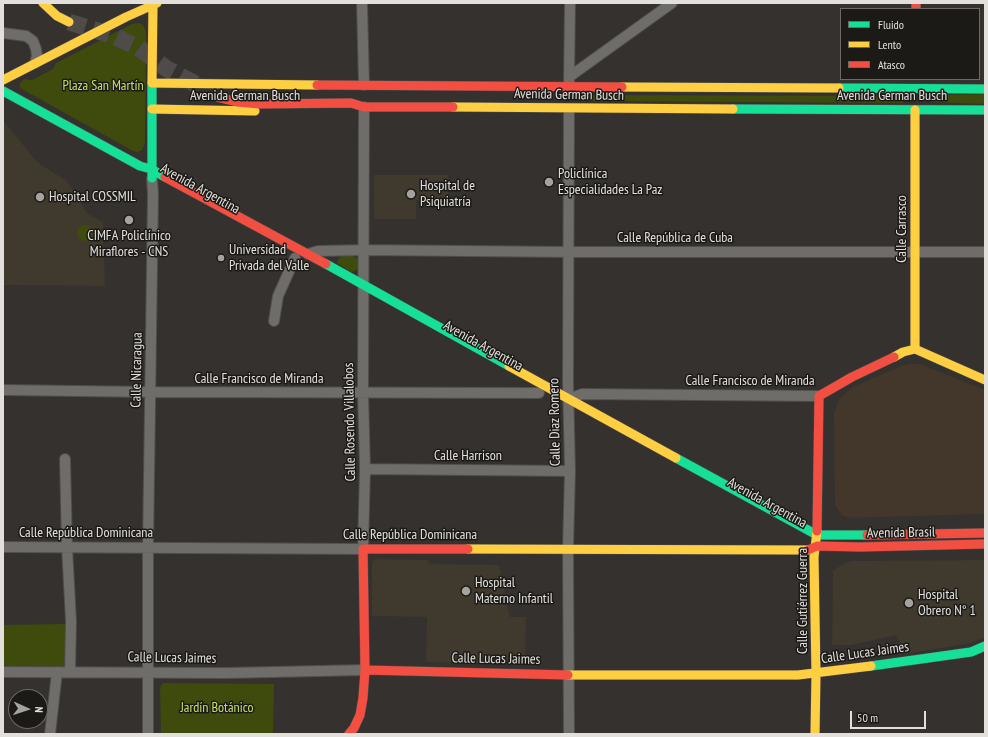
<!DOCTYPE html>
<meta charset="utf-8">
<style>
body{margin:0}
#map{position:relative;width:988px;height:737px;overflow:hidden;background:#34312e;font-family:"PT Sans Narrow",sans-serif}
canvas{display:block}
.frame{position:absolute;inset:0;border:4px solid #e3e0dc;pointer-events:none}
.legend{position:absolute;left:840px;top:8px;width:140px;height:72px;box-sizing:border-box;background:#1c1a17;border:1px solid #6c6966;margin:0;padding:5px 7px;list-style:none;font-size:12px;color:#e3e0dc}
.legend li{display:flex;align-items:center;gap:8px;height:20px}
.legend b{width:20px;border:1px solid #6c6966}
.north{position:absolute;left:8px;top:689px;width:40px;height:40px;box-sizing:border-box;background:#1c1a17;border:1px solid #6c6966;border-radius:50%;rotate:93deg;font-size:11px;font-weight:700;line-height:16px;text-align:center;color:#e3e0dc}
.north::after{content:'';display:block;margin:auto;width:14px;height:18px;background:#a6a39f;clip-path:polygon(50% 0,100% 100%,50% 72%,0 100%)}
.scale{position:absolute;left:850px;top:711px;width:76px;height:18px;box-sizing:border-box;border:2px solid #e3e0dc;border-top:0;padding-left:5px;font-size:12px;line-height:14px;white-space:nowrap;color:#e3e0dc;-webkit-text-stroke:3px #1c1a17;paint-order:stroke}
</style>
<div id="map">
<canvas width="988" height="737"></canvas>
<div class="frame"></div>
<ul class="legend">
<li><b style="height:5px;background:#16e098"></b>Fluido</li>
<li><b style="height:5px;background:#ffcf43"></b>Lento</li>
<li><b style="height:5px;background:#f24e42"></b>Atasco</li>
</ul>
<div class="north">N</div>
<div class="scale">50 m</div>
</div>
<script>
const g = document.querySelector('canvas').getContext('2d');
g.lineJoin = 'round';
function paint(path, color) {
  g.fillStyle = color;
  g.fill(path, 'evenodd');
}
function shape(rows) {
  const path = new Path2D();
  for (const r of rows) {
    if (r.length === 3) {
      path.moveTo(r[0] + r[2], r[1]);
      path.arc(r[0], r[1], r[2], 0, 2 * Math.PI);
      continue;
    }
    path.moveTo(r[0], r[1]);
    for (let i = 2; i < r.length; i += 2) path.lineTo(r[i], r[i + 1]);
  }
  return path;
}
function strokePath(path, color, width, dash) {
  g.strokeStyle = color;
  g.lineWidth = width;
  g.lineCap = dash ? 'butt' : 'round';
  g.setLineDash(dash || []);
  g.stroke(path);
}
function drawText(font, color, halo, rows, align = 'center') {
  g.font = font + ' "PT Sans Narrow",sans-serif';
  g.lineWidth = 3;
  g.setLineDash([]);
  g.textBaseline = 'middle';
  g.strokeStyle = halo;
  g.fillStyle = color;
  for (const [text, x, y, turn = 0] of rows) {
    g.save();
    g.translate(x, y);
    g.rotate((+turn || 0) * Math.PI / 180);
    g.textAlign = isNaN(turn) ? turn : align;
    if (halo) g.strokeText(text, 0, 0);
    g.fillText(text, 0, 0);
    g.restore();
  }
}
paint(shape([
 [3,120,37,162,67,181,88,214,103,222,105,286,3,285],
 [374,175,448,175,448,200,416,200,416,219,374,219],
 [377,559,428,560,429,564,499,565,510,617,526,617,525,664,426,662,427,617,372,616,372,563,374,560],
 [985,560,985,637,972,643,899,655,899,641,896,635,852,645,832,645,833,571,840,566,851,561]
]), '#3f392e');
paint(shape([
 [909,364,920,364,985,390,985,514,851,518,842,515,835,505,834,413,840,398,853,387,901,366]
]), '#42372a');
paint(shape([
 [139,23,143,25,146,31,145,144,141,151,137,152,133,151,20,88,20,83,24,79,32,80,53,69,56,63,132,24],
 [985,94,985,104,929,102,928,99,929,95],
 [583,95,903,96,905,99,903,103,583,101,582,98],
 [85,233,8],
 [342,256,353,256,356,258,358,260,359,268,355,271,351,272,337,263,339,258],
 [65,624,65,668,3,668,3,625],
 [163,683,274,684,273,734,161,734,160,687]
]), '#3e4b0d');
strokePath(shape([
 [69,22,114,36,139,48,167,69,199,86]
]), '#4e4b48', 17, [17, 8]);
const street = shape([
 [362,3,364,85],
 [3,33,26,36,33,41,36,49,37,56,35,63],
 [569,77,672,3],
 [569,83,570,3],
 [569,109,568,382,570,471,568,549,569,734],
 [308,254,318,251,364,250,569,252,985,252],
 [274,321,278,296,295,258],
 [3,390,151,392,539,393],
 [569,399,582,394,819,396],
 [65,459,67,547,71,621,70,672],
 [365,469,570,471],
 [3,547,363,549,365,469,363,393,364,107],
 [3,672,227,673,365,670],
 [50,734,57,672],
 [148,734,148,547,153,194,152,179]
]);
const fast = shape([
 [152,83,152,178],
 [839,88,985,89],
 [3,91,140,166,151,169,165,177],
 [733,109,985,110],
 [326,264,509,366],
 [676,458,817,535,867,535],
 [871,666,971,652,985,646]
]);
const slow = shape([
 [43,3,57,16,69,22],
 [157,3,153,5,152,83,317,85],
 [3,80,126,17,153,5],
 [622,87,839,88],
 [453,107,733,109],
 [152,109,255,111],
 [915,110,915,349],
 [894,357,903,352,915,349,985,380],
 [509,366,676,458],
 [468,549,808,550],
 [568,675,798,675,871,666],
 [815,734,816,674,814,557,817,531]
]);
const jam = shape([
 [916,3,916,9],
 [317,85,622,87],
 [217,97,238,102,259,104,351,103,364,107,453,107],
 [165,177,326,264],
 [817,531,819,396,852,377,894,357],
 [867,535,985,533],
 [808,550,817,546,860,547,985,544],
 [365,670,568,675],
 [349,734,354,728,360,715,363,698,365,670,363,549,468,549]
]);
strokePath(street, '#504d4a', 12);
strokePath(fast, '#504d4a', 10);
strokePath(slow, '#504d4a', 10);
strokePath(jam, '#504d4a', 10);
strokePath(street, '#6f6d6a', 10);
strokePath(fast, '#16e098', 9);
strokePath(slow, '#ffcf43', 9);
strokePath(jam, '#f24e42', 9);
for (const [x, y, r, color] of [
 [549,182,5,"#a6a39f"],
 [411,194,5,"#a6a39f"],
 [40,197,5,"#a6a39f"],
 [129,220,5,"#a6a39f"],
 [221,258,4,"#a6a39f"],
 [466,591,5,"#a6a39f"],
 [909,603,5,"#a6a39f"]
]) {
  const dot = new Path2D();
  dot.arc(x, y, r, 0, 2 * Math.PI);
  g.fillStyle = color;
  g.fill(dot);
  strokePath(dot, '#1c1a17', 1.5);
}
drawText('14px', '#c2e264', '#1c1a17', [
 ["Plaza San Martín",103,86],
 ["Jardín Botánico",217,708]
]);
drawText('14px', '#e3e0dc', '#1c1a17', [
 ["Avenida German Busch",569,95,1],
 ["Avenida German Busch",245,96],
 ["Avenida German Busch",892,96],
 ["Avenida Argentina",200,189,29],
 ["Calle Carrasco",902,229,-90],
 ["Calle República de Cuba",675,238],
 ["Avenida Argentina",483,346,29],
 ["Calle Nicaragua",137,370,-89],
 ["Calle Francisco de Miranda",259,379],
 ["Calle Francisco de Miranda",750,381],
 ["Calle Rosendo Villalobos",350,422,-91],
 ["Calle Diaz Romero",555,422,-91],
 ["Calle Harrison",468,456],
 ["Avenida Argentina",767,503,29],
 ["Calle República Dominicana",86,533],
 ["Avenida Brasil",901,533,-1],
 ["Calle República Dominicana",410,535],
 ["Calle Gutiérrez Guerra",803,601,-90],
 ["Calle Lucas Jaimes",865,653,-8],
 ["Calle Lucas Jaimes",172,658,1],
 ["Calle Lucas Jaimes",496,659,1]
]);
drawText('14px', '#e3e0dc', '#1c1a17', [
 ["Policlínica",558,174],
 ["Especialidades La Paz",558,190],
 ["Hospital de",420,186],
 ["Psiquiatría",420,202],
 ["Hospital COSSMIL",49,197],
 ["CIMFA Policlínico",129,236,"center"],
 ["Miraflores - CNS",129,252,"center"],
 ["Universidad",229,250],
 ["Privada del Valle",229,266],
 ["Hospital",475,583],
 ["Materno Infantil",475,599],
 ["Hospital",918,595],
 ["Obrero N° 1",918,611]
], 'left');
</script>
